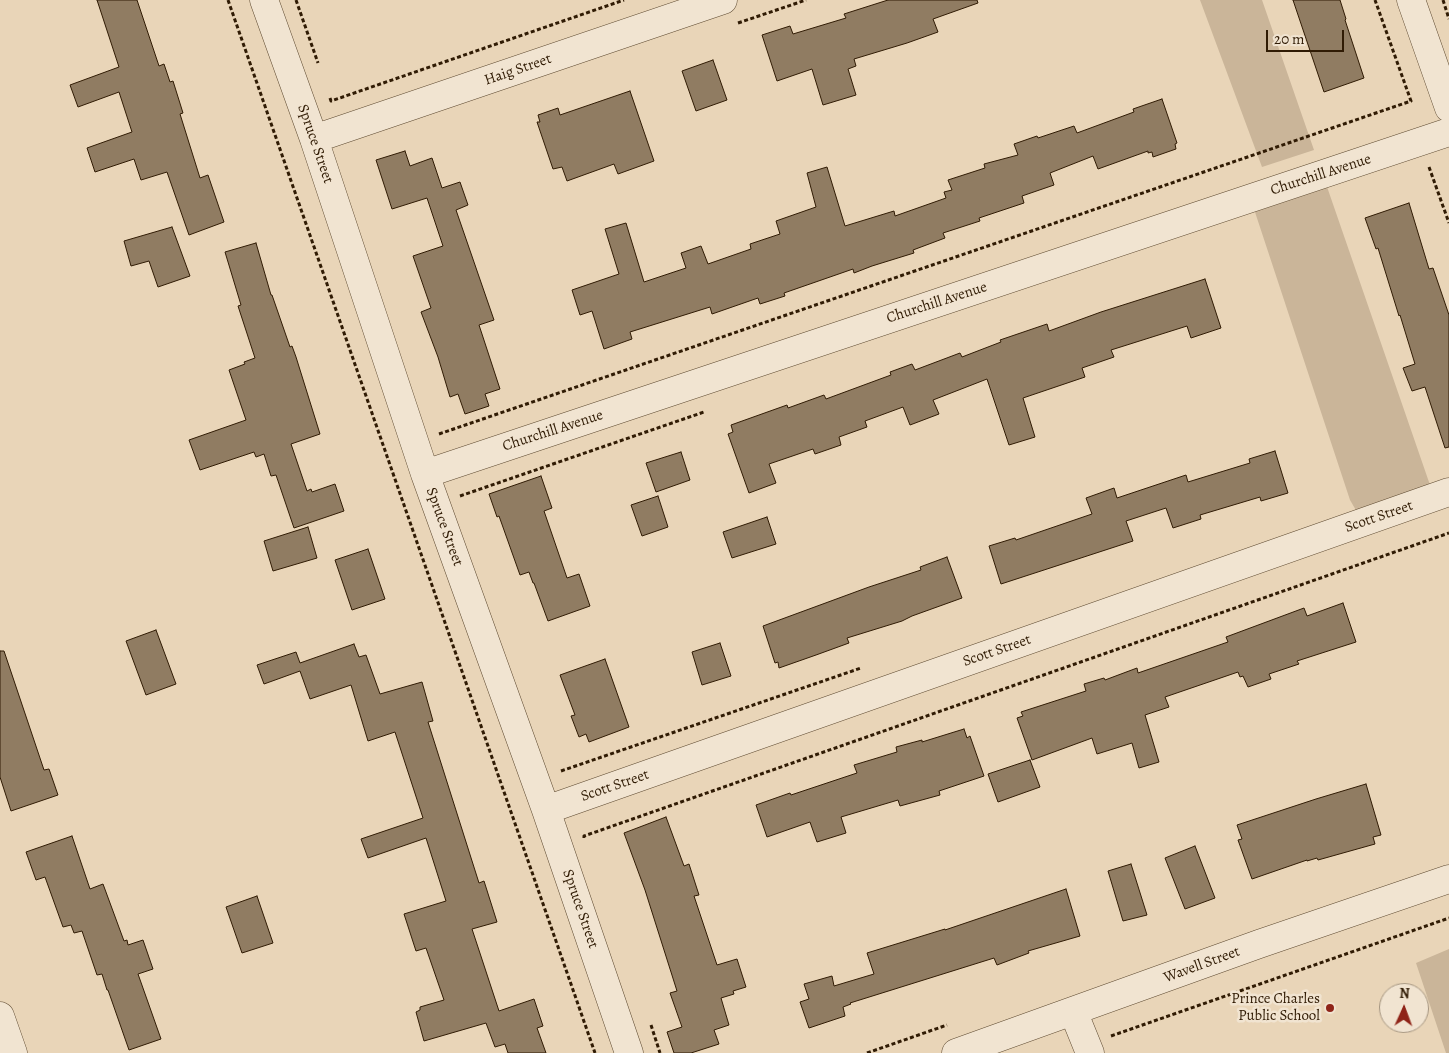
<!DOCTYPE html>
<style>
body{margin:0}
#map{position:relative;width:1449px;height:1053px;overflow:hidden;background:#e9d5b8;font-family:Alegreya,serif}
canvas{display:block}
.north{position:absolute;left:1379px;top:983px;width:50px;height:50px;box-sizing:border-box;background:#f1e4d1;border:1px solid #a4947f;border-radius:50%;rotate:2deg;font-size:14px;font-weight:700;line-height:20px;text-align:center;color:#301b04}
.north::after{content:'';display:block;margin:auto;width:18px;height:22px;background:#8f2418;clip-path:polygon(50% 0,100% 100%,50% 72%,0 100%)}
.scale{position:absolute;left:1266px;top:30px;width:78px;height:22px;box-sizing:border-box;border:2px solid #301b04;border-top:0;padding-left:6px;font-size:15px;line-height:18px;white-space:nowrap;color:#301b04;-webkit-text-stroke:4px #f1e4d1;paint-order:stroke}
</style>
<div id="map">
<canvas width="1449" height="1053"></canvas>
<div class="north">N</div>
<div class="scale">20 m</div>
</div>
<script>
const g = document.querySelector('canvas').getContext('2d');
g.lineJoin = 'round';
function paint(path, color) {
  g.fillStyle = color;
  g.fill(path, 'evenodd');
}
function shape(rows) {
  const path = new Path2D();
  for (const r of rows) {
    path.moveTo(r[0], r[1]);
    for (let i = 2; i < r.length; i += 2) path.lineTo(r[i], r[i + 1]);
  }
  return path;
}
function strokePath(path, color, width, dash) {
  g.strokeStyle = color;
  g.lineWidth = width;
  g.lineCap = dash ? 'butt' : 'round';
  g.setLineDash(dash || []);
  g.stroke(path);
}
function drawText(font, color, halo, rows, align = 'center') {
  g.font = font + ' Alegreya,serif';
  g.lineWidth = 5;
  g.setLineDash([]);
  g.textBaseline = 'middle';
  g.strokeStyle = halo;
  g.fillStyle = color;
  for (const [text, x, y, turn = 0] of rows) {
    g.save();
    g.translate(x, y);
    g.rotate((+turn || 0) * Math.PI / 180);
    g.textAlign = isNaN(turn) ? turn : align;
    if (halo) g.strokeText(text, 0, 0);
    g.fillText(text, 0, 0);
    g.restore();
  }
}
paint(shape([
 [1200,0,1262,0,1314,150,1262,167],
 [1325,181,1430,485,1357,512,1350,500,1253,206],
 [1449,949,1449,1053,1446,1053,1416,963]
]), '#cab599');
const building = shape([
 [97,0,137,0,159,66,164,64,170,82,173,81,183,113,180,114,200,178,208,175,224,222,189,235,167,172,141,180,134,159,95,172,87,148,132,132,119,92,78,107,70,85,119,67,97,0],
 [888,0,977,0,978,3,933,19,938,32,907,43,854,59,856,66,848,69,856,95,823,105,812,69,777,81,762,35,790,26,793,34,846,18,844,14,888,0],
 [1293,0,1340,0,1346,19,1345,20,1364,78,1324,92,1293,0],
 [713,60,727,100,696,111,682,71,713,60],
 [630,91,654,161,618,174,614,164,567,181,562,167,553,169,537,122,540,122,538,115,558,108,560,115,630,91],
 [1162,99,1177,143,1175,144,1176,149,1153,157,1152,152,1148,153,1148,151,1098,169,1093,156,1050,173,1054,185,1022,196,1024,203,979,218,980,221,943,233,945,238,913,250,914,253,872,266,854,273,853,269,784,293,785,296,760,304,758,298,712,314,710,307,630,332,632,339,604,349,592,311,580,315,572,290,619,274,605,229,626,223,644,282,686,268,681,253,701,246,708,264,751,249,750,244,780,234,776,221,816,207,807,173,827,167,845,226,894,211,895,216,946,198,944,192,952,190,948,180,985,168,984,164,1018,155,1014,144,1037,136,1038,138,1074,126,1077,133,1134,112,1133,109,1162,99],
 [405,151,410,166,432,158,442,188,460,182,468,205,456,210,494,320,479,325,500,389,485,394,489,406,465,414,458,394,450,397,438,357,421,312,431,308,413,256,443,246,427,198,392,209,376,160,405,151],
 [1409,203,1429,269,1433,268,1449,315,1449,447,1445,448,1425,387,1412,391,1403,368,1415,364,1400,315,1399,316,1378,248,1376,249,1365,218,1409,203],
 [172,227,190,276,158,287,149,261,131,266,124,241,172,227],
 [256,243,271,295,272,295,290,347,292,346,296,357,320,434,291,444,307,491,311,489,312,492,335,484,344,511,294,528,276,475,271,476,264,454,256,457,254,452,200,470,189,440,246,420,229,370,245,364,244,362,255,358,238,306,241,305,225,252,256,243],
 [1205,279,1221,328,1191,338,1187,326,1111,350,1114,357,1082,368,1085,377,1023,398,1035,437,1009,445,987,379,933,400,939,414,910,425,903,407,865,421,867,427,839,437,841,445,815,454,813,449,769,464,776,483,749,493,728,434,733,432,731,425,787,405,788,408,824,395,826,399,891,375,890,372,912,364,915,370,960,353,962,357,1001,342,1000,340,1047,324,1049,331,1101,312,1205,279],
 [1275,451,1288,493,1261,501,1260,497,1200,515,1201,519,1173,528,1166,508,1126,521,1133,541,1001,584,989,546,1015,538,1016,540,1092,514,1086,498,1114,488,1117,498,1186,475,1188,482,1250,463,1249,459,1275,451],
 [681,452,690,480,656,492,646,463,681,452],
 [541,476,552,508,544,511,567,578,579,574,590,606,548,621,534,583,533,583,529,572,520,575,499,516,497,517,489,494,541,476],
 [658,496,668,527,642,536,631,505,658,496],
 [767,517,776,544,732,558,723,532,767,517],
 [308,527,317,558,273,571,264,541,308,527],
 [368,549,385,599,352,610,335,560,368,549],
 [947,557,962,598,912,616,902,621,847,638,849,643,816,655,779,668,778,662,775,663,763,626,869,587,921,570,920,567,947,557],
 [1343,603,1356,642,1297,661,1299,664,1269,674,1271,679,1248,687,1243,676,1240,677,1238,672,1165,697,1169,707,1145,715,1159,762,1139,768,1132,743,1097,754,1092,738,1032,760,1017,718,1023,716,1021,712,1086,691,1084,684,1104,678,1105,680,1137,668,1138,673,1228,642,1226,637,1304,608,1307,616,1343,603],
 [156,630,176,684,146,695,126,641,156,630],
 [720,643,731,676,702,685,692,652,720,643],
 [354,644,359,657,366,655,380,694,422,682,433,721,428,722,479,883,484,881,497,922,472,929,499,1011,534,999,543,1026,537,1028,546,1053,508,1053,505,1044,495,1047,486,1023,424,1041,416,1012,420,1010,420,1007,444,1000,426,948,416,951,404,914,446,901,426,838,368,858,361,839,423,818,395,732,368,741,351,685,310,699,300,671,264,684,257,665,296,652,300,663,354,644],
 [0,651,4,651,44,770,49,769,58,795,11,811,0,777,0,651],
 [605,659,629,727,589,742,586,734,579,737,571,716,575,715,560,675,605,659],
 [964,729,967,738,970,736,984,776,939,791,940,795,900,806,898,800,841,817,846,833,817,842,810,822,767,837,756,805,790,793,791,795,857,773,854,765,897,752,896,747,922,740,922,742,964,729],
 [1030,760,1040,787,998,802,988,774,1030,760],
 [1366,784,1381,835,1373,837,1375,844,1318,860,1317,858,1307,861,1307,860,1252,879,1238,840,1242,839,1237,825,1316,799,1366,784],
 [666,817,684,866,689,864,699,895,694,896,717,965,737,959,746,987,733,991,734,994,721,998,729,1025,714,1030,719,1044,691,1053,674,1053,667,1032,682,1027,670,993,677,991,645,890,624,833,666,817],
 [72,836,90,889,103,884,124,941,127,940,128,945,143,940,153,969,138,974,161,1039,129,1050,108,990,107,990,102,974,97,975,82,931,74,933,71,925,63,927,45,877,36,880,26,852,72,836],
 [1195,846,1215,898,1185,909,1165,858,1195,846],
 [1131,864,1147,915,1123,921,1108,871,1131,864],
 [1066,889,1080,936,1028,951,1029,953,997,965,994,958,850,1003,851,1004,843,1007,845,1016,809,1028,800,1002,809,999,804,984,832,976,834,986,874,974,867,953,945,929,945,930,1066,889],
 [257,896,273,943,242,953,226,907,257,896]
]);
paint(building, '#907c62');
strokePath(building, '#301b04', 1);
const minor = shape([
 [264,0,314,139,425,474,546,810,629,1053],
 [1411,0,1449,108],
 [314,139,723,0],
 [425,474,1449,132],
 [546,810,1449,492],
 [1073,1011,1090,1053],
 [0,1016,13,1053],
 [956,1053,1259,944,1449,879]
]);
strokePath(minor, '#5e4a31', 29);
strokePath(shape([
 [228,0,595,1053],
 [296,0,318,63],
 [1443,0,1449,19],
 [738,23,806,0],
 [330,98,331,101,624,0],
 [1429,167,1449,223],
 [439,434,1411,101,1375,0],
 [460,496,704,412],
 [561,771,861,668],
 [584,838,584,836,1449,533],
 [651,1025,660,1053],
 [1111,1036,1449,918],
 [867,1053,947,1025]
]), '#301b04', 3, [4, 2.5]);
strokePath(minor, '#f1e4d1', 28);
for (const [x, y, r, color] of [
 [1330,1008,5,"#8f2418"]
]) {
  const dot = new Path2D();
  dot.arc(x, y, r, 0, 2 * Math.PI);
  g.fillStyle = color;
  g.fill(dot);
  strokePath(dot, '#f1e4d1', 2);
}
drawText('15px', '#301b04', '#f1e4d1', [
 ["Haig Street",518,70,-19],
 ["Spruce Street",315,144,71],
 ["Churchill Avenue",1321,175,-18],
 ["Churchill Avenue",937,303,-18],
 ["Churchill Avenue",553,431,-18],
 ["Scott Street",1379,517,-19],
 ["Spruce Street",444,527,70],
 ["Scott Street",997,651,-19],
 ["Scott Street",615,786,-19],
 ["Spruce Street",580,909,71],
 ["Wavell Street",1202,965,-20]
]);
drawText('15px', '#301b04', '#f1e4d1', [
 ["Prince Charles",1320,999],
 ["Public School",1320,1016]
], 'right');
</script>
